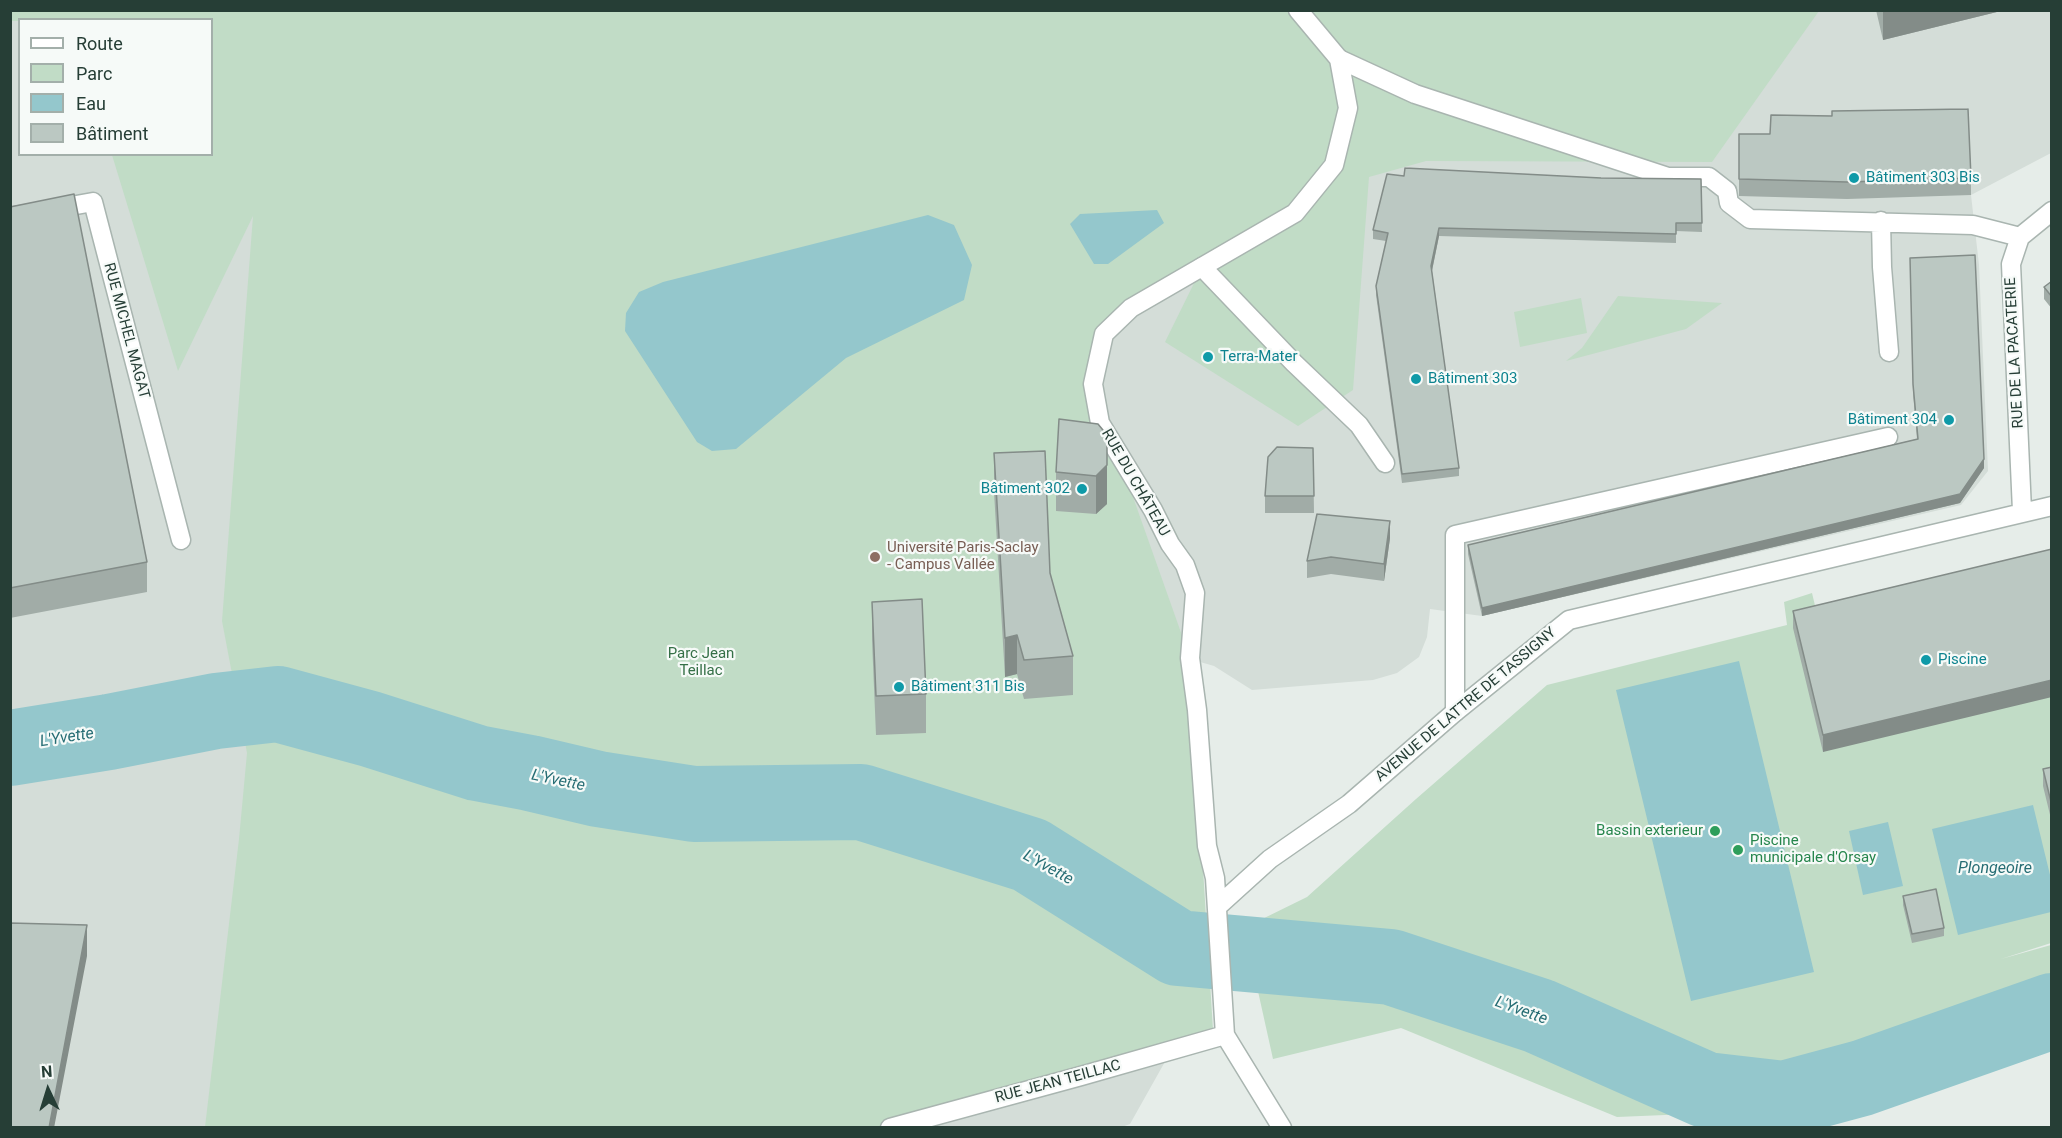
<!DOCTYPE html>
<meta charset="utf-8">
<style>
body{margin:0}
#map{position:relative;width:2062px;height:1138px;overflow:hidden;background:#e6ede9;font-family:Roboto,sans-serif}
canvas{display:block}
.frame{position:absolute;inset:0;border:12px solid #263e36;pointer-events:none}
.legend{position:absolute;left:18px;top:18px;width:195px;height:138px;box-sizing:border-box;background:#f6faf8;border:2px solid #a3afaa;margin:0;padding:8px 10px;list-style:none;font-size:18px;color:#263e36}
.legend li{display:flex;align-items:center;gap:12px;height:30px}
.legend b{width:30px;border:2px solid #a3afaa}
.north{position:absolute;left:18px;top:1060px;width:60px;height:60px;-webkit-text-stroke:4px #f6faf8;paint-order:stroke;rotate:356deg;font-size:16px;font-weight:700;line-height:24px;text-align:center;color:#263e36}
.north::after{content:'';display:block;margin:auto;width:21px;height:27px;background:#263e36;clip-path:polygon(50% 0,100% 100%,50% 72%,0 100%)}
</style>
<div id="map">
<canvas width="2062" height="1138"></canvas>
<div class="frame"></div>
<ul class="legend">
<li><b style="height:8px;background:#fff"></b>Route</li>
<li><b style="height:16px;background:#c1dcc6"></b>Parc</li>
<li><b style="height:16px;background:#94c7cc"></b>Eau</li>
<li><b style="height:16px;background:#bbc8c2"></b>Bâtiment</li>
</ul>
<div class="north">N</div>
</div>
<script>
const g = document.querySelector('canvas').getContext('2d');
g.lineJoin = 'round';
function paint(path, color) {
  g.fillStyle = color;
  g.fill(path, 'evenodd');
}
function shape(rows) {
  const path = new Path2D();
  for (const r of rows) {
    path.moveTo(r[0], r[1]);
    for (let i = 2; i < r.length; i += 2) path.lineTo(r[i], r[i + 1]);
  }
  return path;
}
function strokePath(path, color, width, dash) {
  g.strokeStyle = color;
  g.lineWidth = width;
  g.lineCap = dash ? 'butt' : 'round';
  g.setLineDash(dash || []);
  g.stroke(path);
}
function drawText(font, color, halo, rows, align = 'center') {
  g.font = font + ' Roboto,sans-serif';
  g.lineWidth = 4.5;
  g.setLineDash([]);
  g.textBaseline = 'middle';
  g.strokeStyle = halo;
  g.fillStyle = color;
  for (const [text, x, y, turn = 0] of rows) {
    g.save();
    g.translate(x, y);
    g.rotate((+turn || 0) * Math.PI / 180);
    g.textAlign = isNaN(turn) ? turn : align;
    if (halo) g.strokeText(text, 0, 0);
    g.fillText(text, 0, 0);
    g.restore();
  }
}
paint(shape([
 [10,11,2051,11,2051,153,1971,195,1979,265,1988,471,1961,505,1482,616,1430,609,1427,637,1419,657,1397,673,1373,680,1252,690,1214,666,1190,659,1203,994,1130,1124,1119,1128,11,1127],
 [20,20,212,20,212,154,20,154]
]), '#d4ddd8');
paint(shape([
 [11,10,1819,11,1712,162,1426,161,1369,177,1353,390,1298,426,1165,342,1201,269,1105,334,1093,384,1190,658,1213,1030,882,1128,205,1127,239,839,247,753,222,621,253,216,178,371,112,155,212,154,212,20,20,20,19,21,11,21],
 [1618,296,1722,303,1686,329,1566,361,1582,348],
 [1581,298,1587,333,1520,347,1514,312],
 [2051,564,2051,943,2001,959,2051,945,2051,1034,1951,1068,1785,1110,1617,1117,1401,1028,1273,1059,1244,928,1307,897,1416,799,1547,685,1787,625,1784,602,1812,593,1818,618]
]), '#c1dcc6');
paint(shape([
 [1157,210,1164,223,1108,264,1094,264,1070,224,1080,214],
 [928,215,954,225,972,265,964,300,846,358,736,449,712,451,697,442,625,331,626,313,639,292,663,282],
 [1739,661,1814,972,1691,1001,1616,690],
 [2033,805,2051,879,2051,912,1958,935,1932,829],
 [1888,822,1903,886,1863,895,1849,831]
]), '#94c7cc');
strokePath(shape([
 [10,748,109,732,216,711,278,704,370,729,477,763,530,773,598,789,694,804,861,802,1030,855,1178,948,1391,967,1539,1016,1706,1090,1784,1099,1862,1078,2052,1011]
]), '#94c7cc', 76);
const service = shape([
 [1339,59,1415,94,1668,177,1709,177,1727,191,1729,203,1750,219,1973,225,2020,237],
 [10,217,93,202,181,540],
 [1881,221,1882,267,1889,352],
 [1202,267,1294,363,1359,425,1385,463],
 [1455,712,1455,535,1888,437]
]);
const minor = shape([
 [2022,511,2011,264,2020,237,2052,211],
 [1217,907,1270,859,1349,804,1455,712,1569,620,2052,506],
 [1225,1035,1215,878,1207,846,1197,710,1190,658,1195,593,1185,565,1170,544,1153,510,1100,423,1093,384,1104,334,1131,308,1295,213,1334,165,1348,108,1339,59,1298,10],
 [1225,1035,1282,1128],
 [890,1128,1081,1076,1225,1035]
]);
strokePath(service, '#a9b5b0', 21);
strokePath(minor, '#a9b5b0', 21);
strokePath(service, '#fff', 18);
strokePath(minor, '#fff', 18);
paint(shape([
 [1876,10,2005,10,1883,40],
 [1739,134,1971,178,1971,195,1847,199,1739,196],
 [1404,176,1701,179,1702,232,1676,231,1676,243,1439,236,1432,271,1459,468,1459,476,1402,483,1376,295,1376,286,1386,241,1373,239,1373,230],
 [10,207,147,562,147,592,10,618],
 [1910,258,1984,468,1960,503,1482,616,1468,554,1468,545,1917,439,1913,393],
 [2052,281,2052,309,2044,299,2044,287],
 [1098,424,1107,504,1096,514,1056,511,1056,472],
 [1313,448,1314,513,1265,513,1265,496],
 [994,453,1050,573,1073,656,1073,695,1024,699,1017,674,1005,677,994,492],
 [1390,538,1384,581,1331,574,1307,578,1307,561],
 [2052,549,1823,752,1793,628,1793,611],
 [872,602,926,694,926,733,876,735,872,640],
 [2052,767,2052,823,2043,786,2043,769],
 [1903,896,1944,928,1944,936,1912,943,1903,905]
]), '#a1aca7');
paint(shape([
 [1883,10,2005,10,1883,40],
 [1439,228,1439,236,1431,275,1431,266],
 [1984,459,1984,468,1960,503,1482,616,1482,608],
 [1107,465,1107,504,1096,514,1096,476],
 [1390,521,1390,538,1384,581,1384,564],
 [1017,635,1017,674,1005,677,1005,638],
 [2052,680,2052,697,1823,752,1823,735],
 [87,925,87,956,54,1128,49,1128]
]), '#838c88');
const building = shape([
 [1968,109,1971,178,1847,182,1739,179,1739,134,1770,134,1771,115,1832,116,1832,111,1968,109],
 [1405,168,1601,178,1701,179,1702,223,1676,223,1676,234,1439,228,1431,266,1459,468,1402,474,1376,286,1388,233,1373,230,1387,174,1404,176,1405,168],
 [74,194,147,562,10,588,10,207,74,194],
 [1975,255,1984,459,1960,494,1482,608,1468,545,1918,439,1913,384,1910,258,1975,255],
 [2052,281,2052,297,2044,287,2052,281],
 [1059,419,1098,424,1107,435,1107,465,1096,476,1056,472,1059,419],
 [1277,447,1313,448,1314,496,1265,496,1268,457,1277,447],
 [1045,451,1050,573,1073,656,1024,660,1017,635,1005,638,994,453,1045,451],
 [1317,514,1390,521,1384,564,1331,557,1307,561,1317,514],
 [2052,549,2052,680,1823,735,1793,611,2052,549],
 [922,599,926,694,876,696,872,602,922,599],
 [2052,767,2052,806,2043,769,2052,767],
 [1936,889,1944,928,1912,934,1903,896,1936,889],
 [10,923,87,925,49,1128,10,1128,10,923]
]);
paint(building, '#bbc8c2');
strokePath(building, '#838c88', 1.5);
for (const [x, y, r, color] of [
 [1854,178,6,"#0f9aa8"],
 [1208,357,6,"#0f9aa8"],
 [1416,379,6,"#0f9aa8"],
 [1949,420,6,"#0f9aa8"],
 [1082,489,6,"#0f9aa8"],
 [875,557,6,"#8d6e63"],
 [1926,660,6,"#0f9aa8"],
 [899,687,6,"#0f9aa8"],
 [1715,831,6,"#2e9e5b"],
 [1738,850,6,"#2e9e5b"]
]) {
  const dot = new Path2D();
  dot.arc(x, y, r, 0, 2 * Math.PI);
  g.fillStyle = color;
  g.fill(dot);
  strokePath(dot, '#f6faf8', 2);
}
drawText('15px', '#0d838f', '#f6faf8', [
 ["Bâtiment 303 Bis",1866,178],
 ["Terra-Mater",1220,357],
 ["Bâtiment 303",1428,379],
 ["Bâtiment 304",1937,420,"right"],
 ["Bâtiment 302",1070,489,"right"],
 ["Piscine",1938,660],
 ["Bâtiment 311 Bis",911,687]
], 'left');
drawText('15px', '#263e36', '#f6faf8', [
 ["RUE MICHEL MAGAT",126,331,75],
 ["RUE DE LA PACATERIE",2015,353,-93],
 ["RUE DU CHÂTEAU",1135,483,60],
 ["AVENUE DE LATTRE DE TASSIGNY",1466,705,-40],
 ["RUE JEAN TEILLAC",1058,1082,-15]
]);
drawText('15px', '#785e54', '#f6faf8', [
 ["Université Paris-Saclay",887,548],
 ["- Campus Vallée",887,565]
], 'left');
drawText('15px', '#357047', '#f6faf8', [
 ["Parc Jean",701,654],
 ["Teillac",701,671]
]);
drawText('15px', '#27864d', '#f6faf8', [
 ["Bassin exterieur",1703,831],
 ["Piscine",1750,841,"left"],
 ["municipale d'Orsay",1750,858,"left"]
], 'right');
drawText('italic 16px', '#266d74', '#f6faf8', [
 ["L'Yvette",67,738,-9],
 ["L'Yvette",558,781,12],
 ["L'Yvette",1048,868,29],
 ["Plongeoire",1995,869],
 ["L'Yvette",1521,1011,20]
]);
</script>
